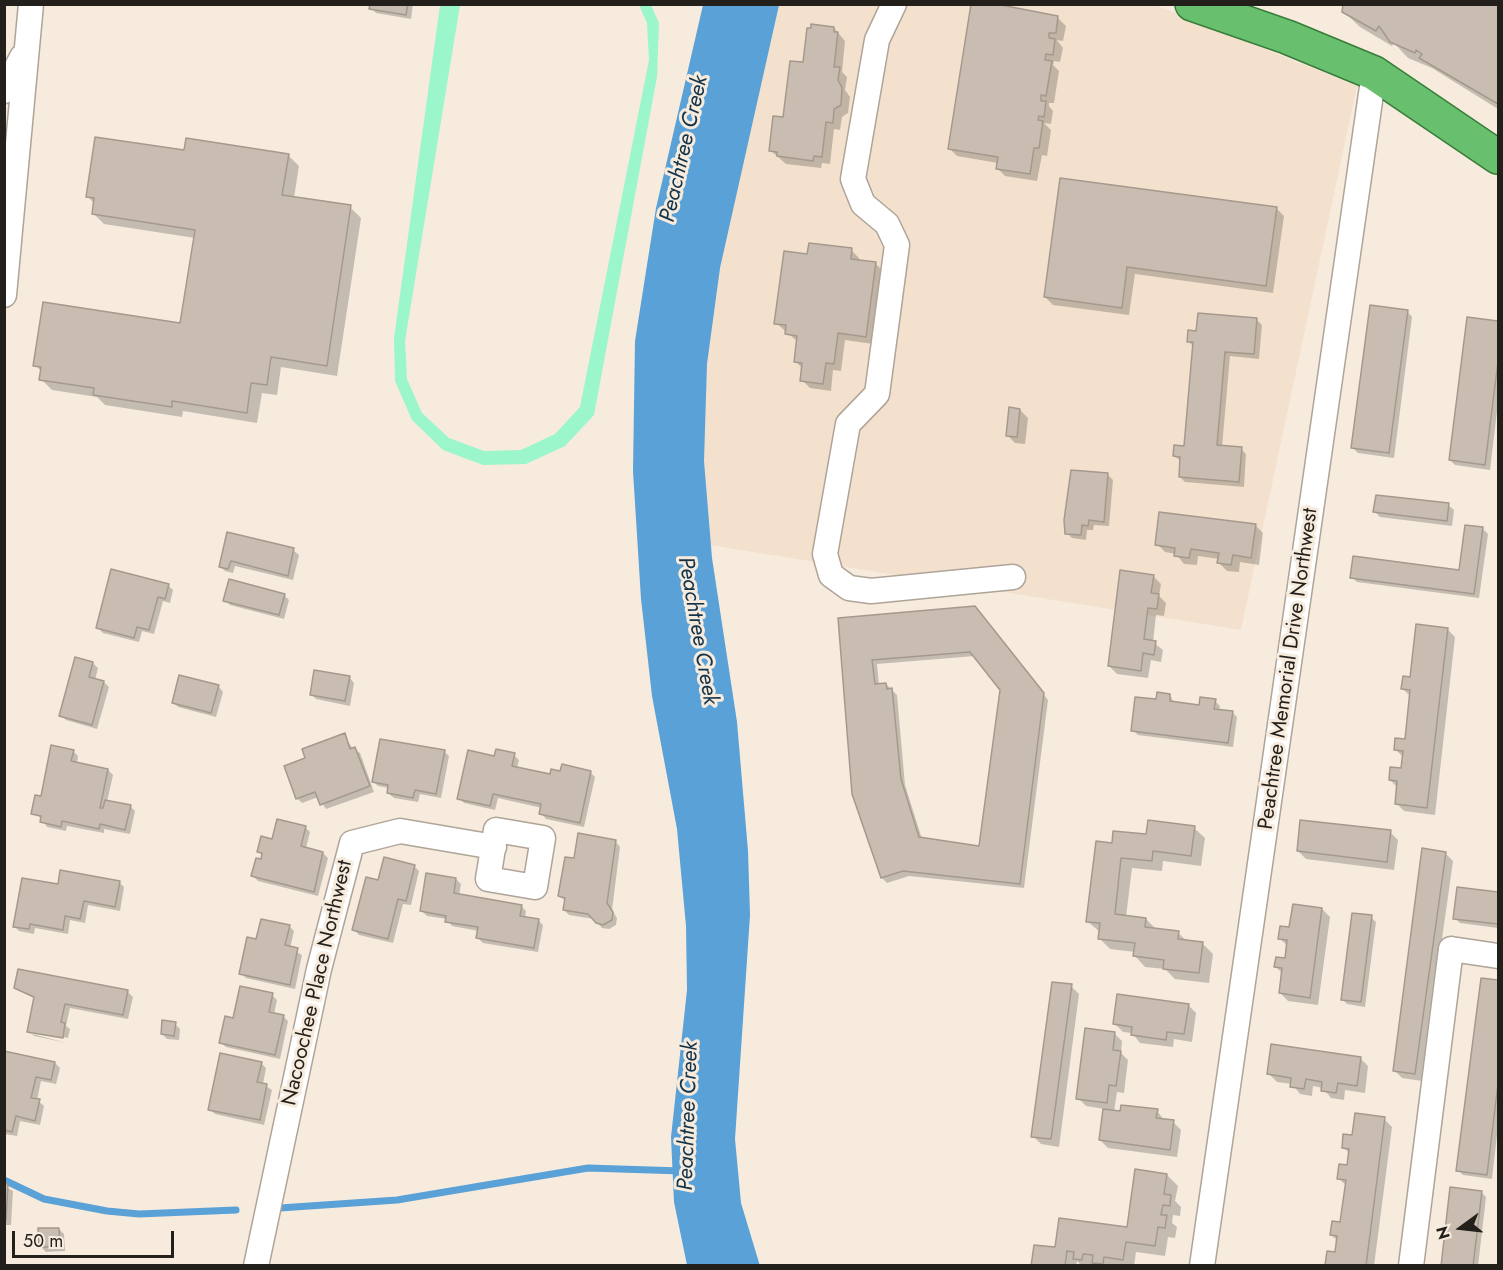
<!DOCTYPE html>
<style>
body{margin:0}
#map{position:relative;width:1503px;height:1270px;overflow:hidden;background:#f7ebde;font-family:Jost,sans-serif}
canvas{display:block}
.frame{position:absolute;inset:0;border:6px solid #231f1a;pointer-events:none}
.north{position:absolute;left:1431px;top:1198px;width:60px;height:60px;-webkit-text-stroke:4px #f7ebde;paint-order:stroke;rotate:255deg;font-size:16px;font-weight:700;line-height:24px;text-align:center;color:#231f1a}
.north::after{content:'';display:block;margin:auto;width:21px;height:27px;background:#231f1a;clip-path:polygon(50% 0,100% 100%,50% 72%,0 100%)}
.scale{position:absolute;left:12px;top:1231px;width:162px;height:27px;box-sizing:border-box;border:3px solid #231f1a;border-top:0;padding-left:8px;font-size:18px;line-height:21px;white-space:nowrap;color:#231f1a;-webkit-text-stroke:4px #f7ebde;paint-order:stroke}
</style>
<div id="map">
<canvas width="1503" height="1270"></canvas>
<div class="frame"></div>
<div class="north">N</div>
<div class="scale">50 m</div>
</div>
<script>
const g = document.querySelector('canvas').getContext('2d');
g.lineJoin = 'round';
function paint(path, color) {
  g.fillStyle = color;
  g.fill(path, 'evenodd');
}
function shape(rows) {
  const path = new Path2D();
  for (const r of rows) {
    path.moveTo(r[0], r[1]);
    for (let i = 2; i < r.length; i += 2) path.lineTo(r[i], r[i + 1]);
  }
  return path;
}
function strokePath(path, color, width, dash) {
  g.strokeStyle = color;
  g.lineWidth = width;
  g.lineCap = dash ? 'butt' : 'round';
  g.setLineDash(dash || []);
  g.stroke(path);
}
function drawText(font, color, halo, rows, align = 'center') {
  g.font = font + ' Jost,sans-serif';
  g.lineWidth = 6;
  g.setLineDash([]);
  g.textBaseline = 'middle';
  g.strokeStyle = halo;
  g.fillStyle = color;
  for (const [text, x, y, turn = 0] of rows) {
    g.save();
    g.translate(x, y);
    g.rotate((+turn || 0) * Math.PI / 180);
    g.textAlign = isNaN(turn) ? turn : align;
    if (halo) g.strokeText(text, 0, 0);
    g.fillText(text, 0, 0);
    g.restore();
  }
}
paint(shape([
 [766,5,1155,5,1357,86,1241,630,659,537]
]), '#f3e1ce');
paint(shape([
 [440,5,460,5,405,341,407,379,422,413,449,438,484,451,521,450,555,434,580,407,649,60,647,23,639,5,651,5,659,23,657,77,594,415,565,446,526,464,483,465,443,450,412,420,395,381,394,338]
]), '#9cf6cc');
paint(shape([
 [703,5,779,5,720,268,707,364,704,461,712,558,737,722,748,851,750,915,735,1139,741,1203,760,1266,687,1265,674,1202,671,1137,687,990,686,926,677,829,652,696,641,599,633,471,635,341,656,208]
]), '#59a1d6');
paint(shape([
 [372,4,413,4,411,19,376,13,371,8],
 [1344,4,1498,4,1498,109,1432,68,1408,58,1394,43,1392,46,1360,27,1343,11],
 [1058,18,1066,26,1063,41,1057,40,1063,48,1060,62,1054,61,1053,65,1059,71,1054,103,1049,103,1049,106,1053,111,1051,124,1044,123,1051,130,1047,156,1042,155,1037,181,1005,176,997,168,998,163,957,156,949,148],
 [834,28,845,41,842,72,847,77,845,90,850,97,848,113,842,117,840,130,834,129,830,164,822,163,821,168,786,164,770,150,804,64],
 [185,152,288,155,299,166,294,198,350,207,361,218,337,376,281,367,277,395,262,393,257,423,183,411,182,417,105,405,97,397,52,390,41,379,42,372,35,365,182,325,195,238,104,224,93,213,95,204,87,196],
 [1276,208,1284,216,1273,293,1135,274,1129,315,1053,305,1045,297],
 [851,250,859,258,859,261,875,263,883,271,873,344,845,340,841,371,833,370,831,391,810,388,802,380,803,369,795,361,798,342,776,323,809,255],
 [1407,311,1412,317,1394,458,1358,453,1353,448],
 [1468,319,1498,323,1498,403,1490,470,1455,465,1450,460],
 [1257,320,1262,325,1259,359,1230,356,1222,447,1241,449,1246,454,1244,487,1185,482,1180,477,1181,461,1174,456,1185,447,1194,347,1188,341,1197,332],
 [1020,410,1028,418,1025,444,1015,443,1007,435],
 [1108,475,1113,480,1109,526,1094,525,1093,530,1087,530,1086,540,1072,538,1067,533],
 [1448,505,1454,510,1452,526,1380,517,1375,512],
 [1255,525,1263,533,1259,565,1240,562,1239,572,1227,571,1219,563,1219,559,1198,556,1197,565,1184,564,1176,554,1165,552,1157,544],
 [1483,529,1488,534,1479,598,1357,582,1352,577,1460,572],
 [228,534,293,550,299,555,293,580,235,566,233,573,225,571,220,566],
 [1153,576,1161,584,1159,596,1166,603,1164,616,1156,615,1153,642,1163,650,1161,662,1151,660,1148,678,1117,674,1109,666],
 [168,585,173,590,170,603,163,601,154,634,142,631,139,642,103,633,98,628],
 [284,595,289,600,284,619,230,605,225,600],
 [980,613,1048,700,1024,888,909,876,887,883,882,878,840,620],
 [975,656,1002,689,980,847,922,839,905,785,897,695,886,684,879,685,877,664],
 [1447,629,1455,637,1435,815,1404,811,1396,803,1398,788,1390,780,1402,770,1403,757,1395,749,1406,740,1411,697,1403,689],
 [93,663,98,668,95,680,104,682,109,687,97,729,66,720,61,715],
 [349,677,354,683,350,706,316,699,311,694],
 [218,686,223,692,216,717,178,707,173,702],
 [1170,695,1174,703,1200,706,1215,701,1220,706,1219,711,1232,712,1237,717,1233,747,1138,735,1133,730,1157,700],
 [344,735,353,749,360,753,374,792,326,809,318,797,302,803,297,798,307,759],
 [73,751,78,756,77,764,108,770,113,775,107,802,130,806,135,811,130,834,104,829,104,833,67,826,66,831,47,827,42,819,33,813],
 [444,751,449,756,441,798,420,794,418,802,394,798,388,793,389,788,378,786,373,781],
 [514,755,519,760,517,768,551,776,590,772,595,777,584,827,546,819,541,813,542,808,498,798,495,810,464,803,459,798,495,758],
 [305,827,310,832,306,848,323,853,328,858,318,896,258,881,253,876,263,856,258,852,273,841],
 [1194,828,1205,838,1201,866,1163,861,1162,871,1132,868,1126,917,1146,919,1157,930,1178,933,1187,941,1202,943,1213,954,1209,983,1175,979,1165,969,1145,967,1135,956,1135,952,1110,949,1099,938,1100,932,1087,921,1113,844],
 [1390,832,1398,840,1394,870,1306,859,1298,851],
 [615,841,620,847,612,910,617,918,616,925,609,929,602,928,594,919,569,915,564,910,566,902,560,896,575,860],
 [1445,853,1453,861,1422,1081,1402,1078,1394,1070],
 [414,866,419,871,411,905,403,904,393,943,359,935,354,930],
 [456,879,461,884,459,896,521,906,526,911,525,918,538,920,543,925,538,952,483,943,478,938,479,931,452,926,447,919,427,916,422,911],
 [119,882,124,887,120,911,88,905,85,923,70,920,68,934,35,928,34,934,19,931,14,926,59,886],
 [1459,889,1498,894,1498,928,1460,923,1455,918],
 [1322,909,1330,917,1318,1005,1288,1001,1280,993,1283,974,1276,967,1286,959,1288,946,1280,939],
 [1371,917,1376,922,1365,1007,1347,1004,1342,999],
 [289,926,294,931,290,948,302,955,295,989,246,978,241,973,258,941],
 [19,971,128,992,133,997,128,1019,70,1008,66,1026,70,1029,68,1038,32,1031,32,1034,67,1043,34,1036,29,1031,35,999,16,988],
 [1482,980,1498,982,1498,1126,1492,1179,1463,1175,1458,1170],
 [1071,986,1079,994,1059,1147,1041,1144,1033,1136],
 [272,995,277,1000,274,1014,283,1016,288,1021,280,1059,226,1047,220,1042,234,1020],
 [1188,1005,1196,1013,1192,1042,1174,1039,1173,1047,1140,1043,1132,1033,1123,1032,1115,1024],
 [175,1024,180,1029,179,1040,167,1039,162,1034],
 [1114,1033,1122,1041,1121,1053,1128,1060,1124,1093,1117,1092,1114,1112,1157,1111,1165,1121,1173,1122,1181,1130,1177,1157,1108,1148,1100,1140,1104,1109,1086,1106,1078,1098],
 [4,1053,55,1063,60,1068,56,1084,41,1081,37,1100,44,1106,40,1125,20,1121,17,1136,4,1134],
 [1360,1058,1368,1066,1365,1093,1345,1090,1344,1100,1331,1098,1323,1088,1313,1086,1312,1096,1300,1094,1292,1084,1277,1082,1269,1074],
 [261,1063,266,1068,263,1084,272,1090,264,1125,215,1114,209,1109],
 [1384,1119,1392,1127,1374,1266,1328,1266,1336,1254,1338,1241,1331,1235,1342,1224,1347,1186,1339,1179,1348,1167,1350,1154,1343,1147,1354,1137],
 [1167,1175,1178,1186,1175,1201,1181,1207,1180,1216,1173,1215,1172,1223,1177,1227,1175,1238,1168,1237,1165,1256,1136,1252,1134,1266,1082,1266,1077,1261,1076,1266,1033,1266,1056,1249,1128,1229],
 [4,1186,13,1191,11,1225,6,1225,6,1235],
 [1481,1192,1486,1197,1478,1266,1443,1266],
 [59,1229,64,1234,65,1251,46,1252,41,1247]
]), '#0003');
strokePath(shape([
 [4,1180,44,1199,107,1211,139,1214,236,1210],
 [280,1208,397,1200,588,1168,682,1171]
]), '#59a1d6', 7);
const building = shape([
 [370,4,408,4,406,15,369,9,370,4],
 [971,4,996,4,1058,16,1056,33,1049,33,1049,38,1055,39,1053,55,1046,54,1045,60,1052,61,1046,96,1041,95,1041,101,1046,101,1044,117,1039,116,1038,120,1043,121,1039,148,1034,148,1030,174,996,169,998,157,948,149,971,4],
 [1343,4,1498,4,1498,104,1419,58,1422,54,1416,50,1415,53,1390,42,1379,26,1376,31,1342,12,1343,4],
 [811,24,834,27,834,32,838,32,834,67,840,67,838,80,842,88,841,105,834,109,833,123,826,122,822,157,814,156,813,161,777,156,777,152,769,151,773,116,783,117,790,61,803,62,807,28,811,28,811,24],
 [95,137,184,150,186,138,289,154,282,195,351,205,327,366,271,357,267,385,251,383,247,413,172,401,172,407,93,395,94,388,39,380,41,367,33,366,43,302,180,323,195,230,92,214,94,198,86,197,95,137],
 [1060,178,1277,207,1266,286,1127,267,1122,308,1044,297,1060,178],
 [809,243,852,248,851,259,876,262,866,337,838,333,834,364,826,363,823,384,800,381,802,363,794,362,797,336,785,334,786,325,774,324,784,251,807,254,809,243],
 [1370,305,1408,310,1389,453,1351,448,1370,305],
 [1198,313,1257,318,1254,354,1225,352,1217,445,1242,447,1239,482,1179,477,1180,457,1173,456,1174,445,1184,446,1193,342,1187,342,1188,330,1196,331,1198,313],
 [1467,317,1498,321,1498,362,1485,465,1449,460,1467,317],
 [1009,407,1020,409,1017,437,1006,436,1009,407],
 [1071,470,1108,473,1104,522,1089,520,1088,526,1082,525,1081,535,1065,534,1064,520,1071,470],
 [1376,495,1449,503,1447,521,1373,512,1376,495],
 [1159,512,1256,524,1251,558,1233,555,1231,565,1217,563,1219,553,1191,549,1189,558,1174,556,1175,548,1155,545,1159,512],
 [1465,525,1483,527,1474,594,1350,578,1353,556,1459,570,1465,525],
 [227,532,294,548,288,576,231,561,228,569,219,567,227,532],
 [111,569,169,584,165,599,158,597,149,630,137,627,134,638,96,628,111,569],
 [1120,570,1154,575,1151,593,1159,594,1157,609,1148,608,1144,639,1156,641,1154,655,1143,653,1141,671,1108,666,1120,570],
 [229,579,285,594,279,615,223,601,229,579],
 [975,606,1044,693,1020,884,903,871,881,878,852,794,838,618,975,606],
 [970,652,1000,690,979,846,919,837,901,779,892,688,887,689,886,683,875,684,872,660,970,652],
 [1416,624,1448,628,1427,808,1395,804,1397,781,1389,780,1390,767,1401,768,1403,751,1394,750,1395,738,1405,739,1410,690,1401,689,1403,676,1410,677,1416,624],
 [75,657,93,662,89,677,104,681,92,725,59,716,75,657],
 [314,670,350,676,345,701,310,695,314,670],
 [179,675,219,685,211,713,172,703,179,675],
 [1157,692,1170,694,1170,701,1199,705,1200,697,1216,699,1214,709,1233,711,1228,743,1131,731,1135,697,1156,699,1157,692],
 [345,733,350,749,355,747,370,786,320,805,315,792,296,799,284,766,305,758,302,749,345,733],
 [380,739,445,750,436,794,415,790,413,798,387,793,388,785,372,782,380,739],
 [51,745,74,750,71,761,108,769,100,808,103,808,105,800,131,805,125,830,100,824,99,829,62,821,61,827,40,822,41,816,31,814,35,795,41,796,51,745],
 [496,749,515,753,512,766,550,774,551,769,560,771,562,764,591,771,580,823,539,814,541,804,493,794,490,806,457,799,468,750,494,756,496,749],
 [277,819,306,826,301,846,323,852,314,892,251,876,256,858,261,859,262,853,257,852,261,836,272,839,277,819],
 [1148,820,1195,826,1191,856,1153,851,1152,861,1121,858,1115,914,1146,918,1145,927,1179,931,1178,939,1203,942,1199,973,1163,969,1164,960,1133,956,1135,943,1098,939,1100,923,1086,922,1096,841,1112,843,1113,831,1146,834,1148,820],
 [1300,820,1391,830,1387,862,1297,851,1300,820],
 [578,833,616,840,607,903,613,912,612,920,603,925,596,923,588,914,563,910,565,898,558,896,565,857,574,858,578,833],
 [1422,848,1446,852,1415,1074,1393,1071,1422,848],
 [384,857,415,865,406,901,398,899,388,939,352,930,366,877,378,880,384,857],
 [60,870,120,881,115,907,84,901,80,919,65,916,63,930,30,924,29,929,13,927,22,878,58,884,60,870],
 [426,873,456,878,454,893,522,905,520,916,539,919,534,948,476,938,478,927,445,922,446,916,420,911,426,873],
 [1457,887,1498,892,1498,924,1453,919,1457,887],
 [1293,904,1322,908,1310,998,1279,993,1282,968,1274,967,1276,957,1285,958,1287,940,1278,939,1280,926,1289,927,1293,904],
 [1352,913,1372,915,1361,1002,1341,1000,1352,913],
 [261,919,290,925,285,945,298,948,290,985,239,974,247,937,256,939,261,919],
 [18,969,128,990,123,1015,65,1004,61,1022,65,1023,63,1038,27,1032,34,997,14,988,18,969],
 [1481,978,1498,980,1498,1084,1487,1175,1456,1171,1481,978],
 [1052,982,1072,984,1051,1139,1031,1137,1052,982],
 [240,986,273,993,269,1012,284,1015,275,1055,219,1043,225,1016,233,1018,240,986],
 [1117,994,1189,1004,1184,1034,1167,1032,1166,1040,1131,1035,1132,1027,1113,1024,1117,994],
 [162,1020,176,1022,174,1036,161,1034,162,1020],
 [1085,1028,1115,1032,1113,1050,1121,1051,1116,1086,1109,1085,1107,1103,1076,1099,1085,1028],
 [1271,1044,1361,1057,1357,1086,1338,1083,1336,1093,1321,1091,1322,1082,1306,1079,1304,1089,1290,1087,1291,1078,1267,1074,1271,1044],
 [4,1051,55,1062,51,1080,36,1077,31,1098,40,1099,35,1121,16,1116,12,1132,4,1130,4,1051],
 [220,1053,262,1062,257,1082,267,1084,260,1120,208,1110,220,1053],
 [1121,1105,1158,1109,1156,1118,1174,1120,1170,1150,1099,1140,1103,1109,1120,1111,1121,1105],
 [1355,1113,1385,1117,1366,1266,1325,1265,1327,1251,1335,1252,1337,1236,1330,1235,1332,1221,1340,1222,1346,1180,1337,1179,1339,1164,1347,1165,1349,1149,1342,1148,1343,1134,1352,1135,1355,1113],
 [1135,1169,1167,1174,1164,1194,1171,1195,1170,1206,1163,1205,1161,1215,1167,1215,1165,1228,1158,1227,1155,1246,1126,1242,1123,1260,1104,1257,1103,1264,1092,1263,1093,1255,1083,1254,1082,1260,1073,1259,1074,1252,1067,1251,1065,1266,1031,1266,1034,1245,1055,1247,1059,1218,1127,1227,1135,1169],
 [4,1184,8,1184,6,1220,4,1221,4,1184],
 [1450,1187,1482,1191,1473,1266,1441,1266,1450,1187],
 [38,1228,59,1228,60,1247,39,1247,38,1228]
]);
paint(building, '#c9bcb0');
strokePath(building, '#a5998d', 1.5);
const minor = shape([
 [894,4,877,40,853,179,863,204,887,224,897,245,877,394,848,424,825,554,831,575,849,588,871,591,1013,577],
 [4,91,22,57],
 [4,295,31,4],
 [496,830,543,838,535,887,488,879,496,830],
 [256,1266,319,969,352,843,400,831,494,847],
 [1202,1266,1374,73],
 [1411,1266,1451,949,1498,956]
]);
const trunk = shape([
 [1192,4,1287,37,1374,73,1498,157]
]);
strokePath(minor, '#afa498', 27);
strokePath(trunk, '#377d39', 36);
strokePath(minor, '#fff', 24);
strokePath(trunk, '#68bf6e', 33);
drawText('21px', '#231f1a', '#f7ebde', [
 ["Peachtree Memorial Drive Northwest",1289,669,-82],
 ["Nacoochee Place Northwest",318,983,-77]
]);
drawText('italic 22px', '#133349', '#f7ebde', [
 ["Peachtree Creek",685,149,-77],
 ["Peachtree Creek",697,631,80],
 ["Peachtree Creek",689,1116,-88]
]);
</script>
